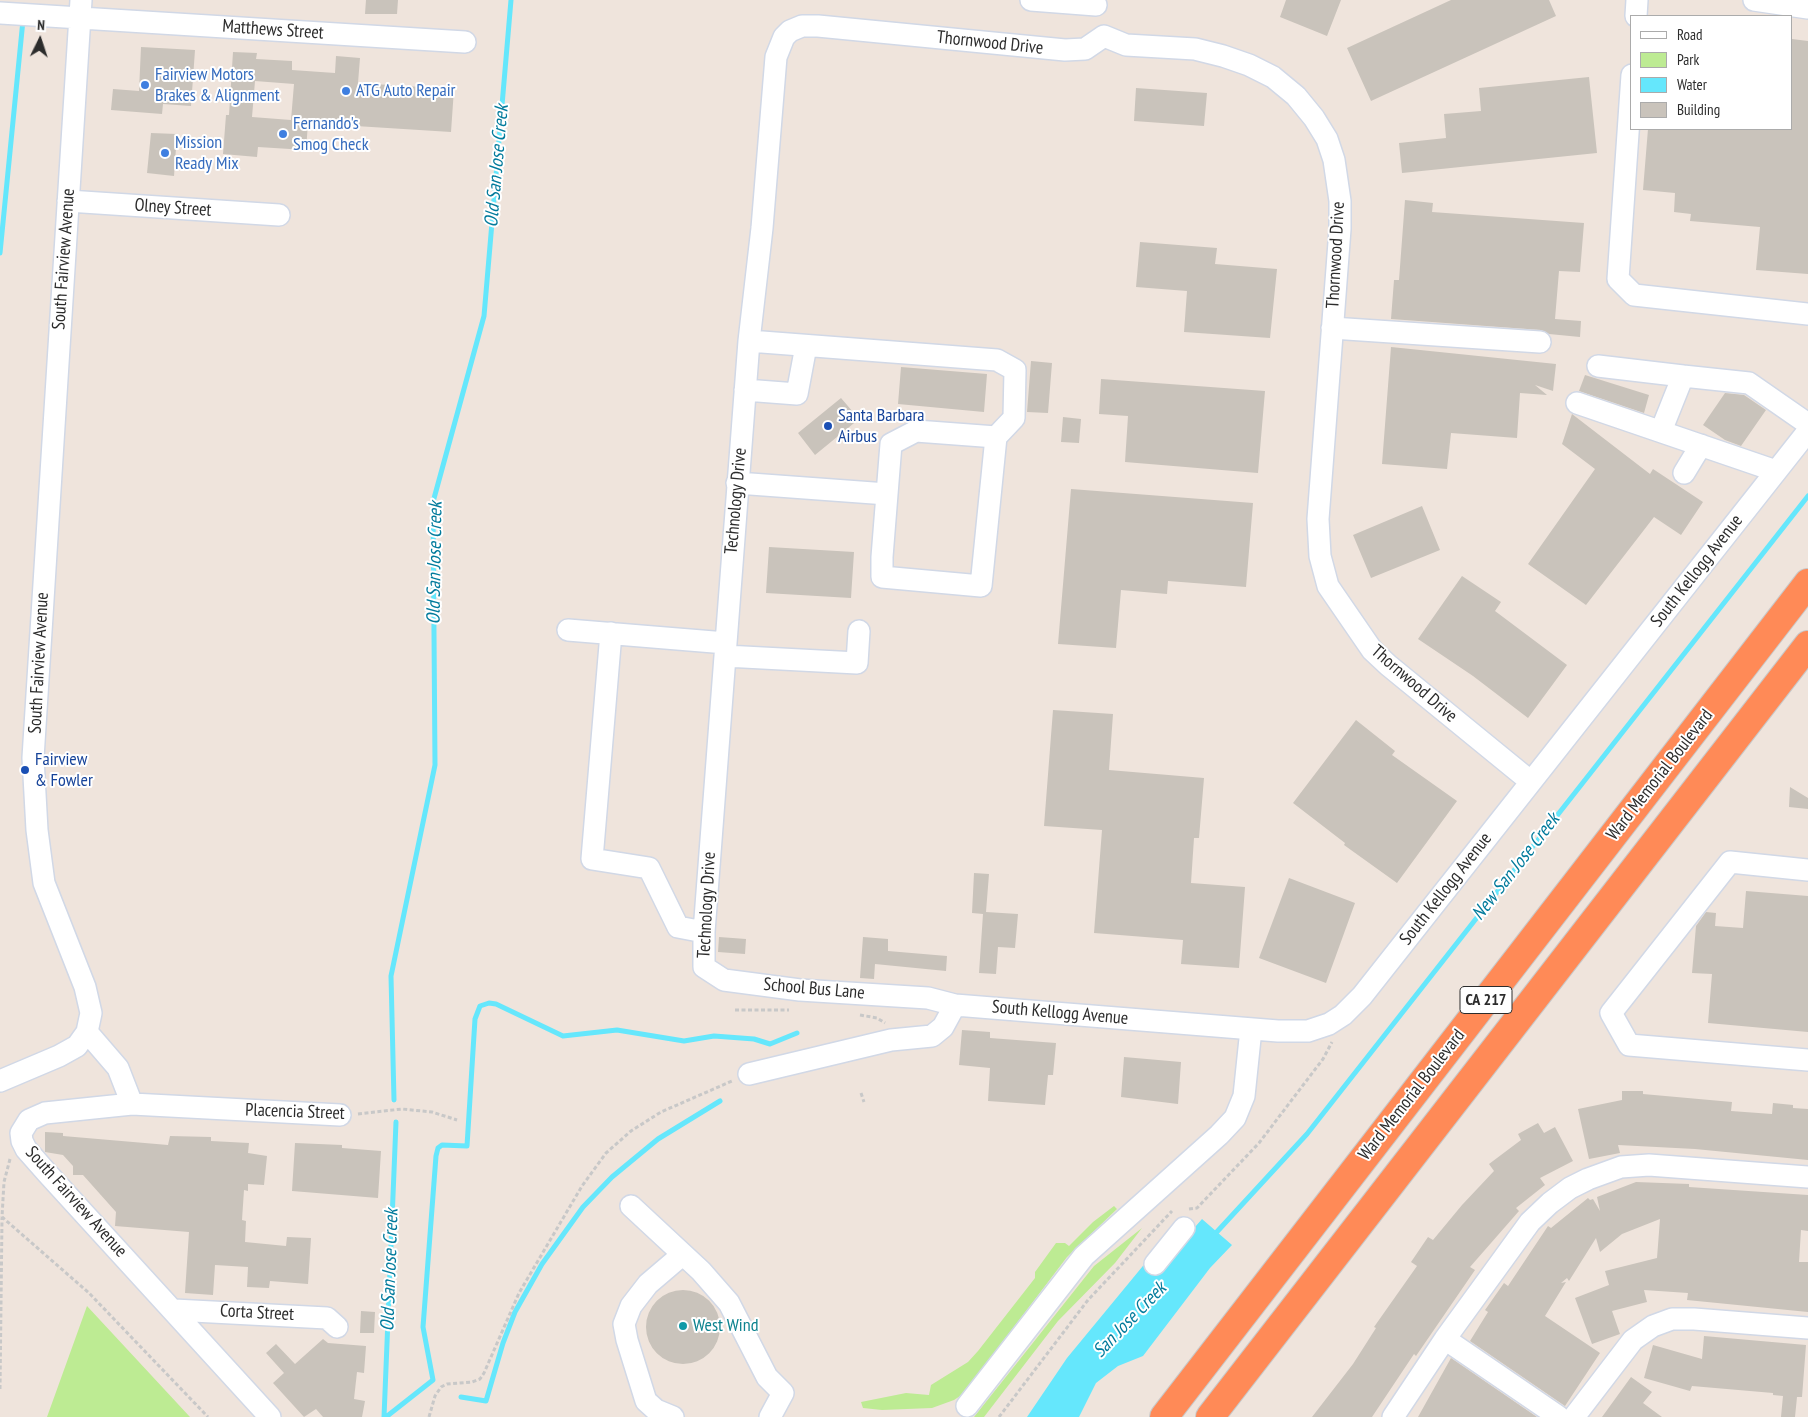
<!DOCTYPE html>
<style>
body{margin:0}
#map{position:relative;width:1808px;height:1417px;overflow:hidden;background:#efe4dc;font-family:"PT Sans Narrow",sans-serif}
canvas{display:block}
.legend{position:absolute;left:1630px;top:15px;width:162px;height:115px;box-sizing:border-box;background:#fff;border:1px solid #ababab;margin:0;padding:6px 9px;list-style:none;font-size:15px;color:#2c2c2c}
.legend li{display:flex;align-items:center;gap:10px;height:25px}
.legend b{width:25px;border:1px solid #ababab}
.north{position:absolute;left:15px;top:15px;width:50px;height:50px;-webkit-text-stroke:4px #fff;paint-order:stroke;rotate:4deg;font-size:14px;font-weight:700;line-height:20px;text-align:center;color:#2c2c2c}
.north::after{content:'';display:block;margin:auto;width:18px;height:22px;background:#2c2c2c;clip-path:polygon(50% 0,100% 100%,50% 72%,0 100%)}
</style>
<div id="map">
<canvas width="1808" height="1417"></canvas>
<ul class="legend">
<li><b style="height:6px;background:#fff"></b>Road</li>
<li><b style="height:14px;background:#bdeb93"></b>Park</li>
<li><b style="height:14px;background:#65e7fc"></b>Water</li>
<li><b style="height:14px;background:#c9c3bb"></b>Building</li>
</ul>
<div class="north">N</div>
</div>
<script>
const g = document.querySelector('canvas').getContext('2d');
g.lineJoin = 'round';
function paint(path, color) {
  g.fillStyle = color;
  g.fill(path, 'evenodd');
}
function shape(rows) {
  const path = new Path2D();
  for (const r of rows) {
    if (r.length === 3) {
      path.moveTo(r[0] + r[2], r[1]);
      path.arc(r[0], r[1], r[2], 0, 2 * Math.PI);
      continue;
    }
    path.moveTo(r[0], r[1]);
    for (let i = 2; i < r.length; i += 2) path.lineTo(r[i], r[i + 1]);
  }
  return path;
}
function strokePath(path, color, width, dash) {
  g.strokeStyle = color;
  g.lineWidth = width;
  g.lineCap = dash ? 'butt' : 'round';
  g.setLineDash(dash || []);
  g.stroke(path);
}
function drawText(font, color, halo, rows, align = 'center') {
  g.font = font + ' "PT Sans Narrow",sans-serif';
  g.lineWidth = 4;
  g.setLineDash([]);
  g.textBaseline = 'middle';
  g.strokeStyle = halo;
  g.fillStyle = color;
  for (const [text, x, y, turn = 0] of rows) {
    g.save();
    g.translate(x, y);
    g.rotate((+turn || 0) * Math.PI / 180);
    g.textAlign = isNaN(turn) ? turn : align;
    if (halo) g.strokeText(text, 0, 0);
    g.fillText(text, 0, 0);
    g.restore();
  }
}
paint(shape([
 [1114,1206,1117,1209,1067,1257,963,1394,954,1400,932,1408,882,1410,863,1408,861,1402,906,1393,929,1395,931,1385,968,1362,978,1351,1035,1278,1035,1272,1056,1243,1065,1243,1069,1246,1093,1222],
 [1142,1228,1115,1263,1058,1321,984,1417,974,1417,1094,1266],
 [87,1306,190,1417,47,1417]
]), '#bdeb93');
paint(shape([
 [1202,1219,1232,1245,1210,1268,1143,1356,1118,1366,1096,1383,1079,1417,1027,1417,1067,1358,1147,1261,1182,1242]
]), '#65e7fc');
strokePath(shape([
 [0,253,23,20],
 [394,1100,391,976,435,765,433,502,484,316,511,0],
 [1214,1235,1307,1134,1808,496],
 [461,1397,486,1401,503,1343,515,1312,542,1264,583,1207,612,1177,658,1139,720,1101],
 [384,1417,396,1122],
 [386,1417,433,1380,423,1327,436,1156,438,1148,442,1145,467,1146,475,1019,480,1006,489,1003,496,1004,563,1036,617,1030,684,1041,714,1036,754,1039,770,1044,797,1033]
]), '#65e7fc', 5);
paint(shape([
 [366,0,398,0,397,14,365,14],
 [1286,0,1341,0,1327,36,1280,17],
 [1451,0,1549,0,1556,16,1371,101,1347,48],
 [1792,39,1808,41,1808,274,1756,270,1760,227,1690,221,1691,214,1674,212,1675,193,1643,190,1648,129,1792,129],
 [141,47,195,50,191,106,163,104,162,114,111,110,113,89,139,91],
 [233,52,257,53,256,59,292,61,292,70,335,73,336,56,360,58,358,83,454,89,451,132,308,123,306,150,258,147,257,157,223,154,226,115,229,115],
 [255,81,294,84,291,120,252,117],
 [1589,77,1597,153,1402,173,1399,143,1446,138,1444,114,1481,111,1479,88],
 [1136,88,1207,93,1204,126,1134,121],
 [151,133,177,134,174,176,147,173],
 [1405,200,1433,203,1432,212,1584,223,1580,272,1559,271,1555,319,1581,321,1580,337,1549,334,1541,330,1391,319,1394,280,1399,280],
 [1140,242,1217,248,1215,264,1277,269,1270,338,1184,332,1187,291,1136,287],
 [1391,347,1556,364,1553,391,1535,385,1547,395,1520,393,1517,438,1451,433,1447,469,1382,464],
 [1031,361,1052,363,1048,413,1027,412],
 [901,367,987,374,984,412,898,404],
 [1585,375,1649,395,1644,413,1579,391],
 [1101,379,1265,391,1258,473,1125,462,1128,416,1099,414],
 [1725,393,1744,395,1766,410,1741,446,1725,440,1703,425],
 [841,398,859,419,815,455,798,433],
 [1572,414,1650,474,1653,469,1703,502,1681,535,1654,517,1586,605,1528,564,1595,469,1562,444],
 [1063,417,1081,419,1079,443,1061,442],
 [1071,489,1253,503,1246,587,1168,581,1167,594,1121,590,1116,648,1058,644],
 [1422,506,1440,550,1371,578,1353,535],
 [769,547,854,552,851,598,766,593],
 [1462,576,1501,602,1495,611,1567,665,1528,718,1473,676,1418,639],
 [1053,710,1113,714,1109,770,1204,778,1199,838,1194,838,1191,883,1245,887,1239,968,1181,964,1183,940,1094,933,1102,830,1044,826],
 [1356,720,1395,751,1392,755,1457,801,1397,883,1344,845,1345,843,1293,803],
 [1790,787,1808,798,1808,809,1789,807],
 [974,873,989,874,986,912,1018,914,1015,948,998,947,996,974,979,973,983,914,972,913],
 [1289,878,1355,903,1326,983,1259,958],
 [1746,891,1808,896,1808,1032,1708,1023,1712,974,1692,973,1696,926,1706,912,1716,913,1715,926,1743,928],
 [719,937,746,939,745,954,718,952],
 [863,937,888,939,888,951,947,956,946,971,875,964,874,979,860,978],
 [962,1030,990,1032,990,1038,1056,1043,1053,1075,1048,1075,1045,1105,988,1101,990,1068,959,1065],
 [1124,1057,1181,1062,1178,1104,1121,1097],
 [1622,1091,1643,1091,1643,1094,1732,1102,1731,1111,1772,1114,1773,1103,1793,1105,1793,1108,1808,1109,1808,1160,1695,1149,1618,1145,1620,1153,1589,1159,1578,1109,1622,1100],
 [1538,1123,1544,1133,1555,1127,1573,1161,1540,1178,1545,1185,1516,1208,1519,1211,1470,1267,1475,1270,1416,1356,1414,1354,1372,1417,1312,1417,1353,1364,1376,1328,1374,1327,1417,1266,1411,1262,1428,1237,1433,1240,1462,1205,1494,1171,1489,1164,1521,1140,1518,1134],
 [45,1132,63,1133,63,1136,168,1145,170,1136,211,1137,211,1141,249,1143,248,1153,267,1156,264,1185,248,1184,248,1191,244,1190,242,1220,246,1221,245,1242,286,1246,287,1237,311,1238,308,1284,270,1281,269,1288,247,1287,248,1267,215,1265,213,1295,185,1293,189,1232,115,1226,116,1212,83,1175,73,1175,73,1166,63,1155,45,1152],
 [295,1143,342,1145,342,1148,381,1151,378,1198,292,1191],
 [1636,1182,1689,1184,1689,1187,1808,1195,1808,1231,1801,1230,1799,1262,1808,1262,1808,1312,1687,1300,1688,1293,1644,1290,1647,1302,1612,1311,1620,1334,1592,1344,1575,1298,1609,1285,1605,1271,1657,1258,1660,1219,1622,1234,1600,1252,1596,1238,1569,1281,1567,1278,1561,1283,1566,1282,1545,1316,1600,1353,1565,1406,1470,1341,1488,1312,1485,1310,1504,1283,1508,1286,1548,1226,1551,1228,1588,1198,1590,1200,1593,1199,1600,1211,1597,1197],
 [683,1327,37],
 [361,1311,375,1312,374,1333,360,1333],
 [1704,1336,1806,1345,1802,1397,1797,1397,1795,1417,1781,1417,1783,1396,1773,1395,1773,1393,1692,1386,1690,1391,1644,1378,1653,1345,1702,1359],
 [323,1339,328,1343,366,1346,364,1373,357,1372,354,1399,365,1401,362,1417,323,1417,316,1409,304,1417,273,1383,284,1373,266,1353,276,1344,295,1364],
 [1451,1358,1537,1417,1418,1417],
 [1631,1377,1652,1392,1643,1403,1662,1417,1602,1417]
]), '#c9c3bb');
const minor = shape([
 [1031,0,1096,5],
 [1754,0,1808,8],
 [0,13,465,42],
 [1636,16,1637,0],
 [1632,75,1618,279,1634,295,1808,314],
 [68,201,279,215],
 [1332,328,1540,342],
 [749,341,997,360,1015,370,1014,418,996,437,981,586,882,577,882,557,891,444,916,431,996,437],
 [1598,366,1683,376,1661,431],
 [1683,376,1749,383,1808,424],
 [745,390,797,394,806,346],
 [1577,403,1776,471],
 [1684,473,1701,445],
 [737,483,887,494],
 [568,630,726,643],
 [611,633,592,859,649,868,678,927,704,932],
 [725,656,857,663,859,631],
 [1530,781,1388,665,1372,650,1328,586,1320,556,1318,519,1340,229,1340,201,1334,160,1327,139,1314,118,1296,96,1273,77,1249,65,1223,56,1195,49,1126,45,1104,36,1085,49,1065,50,818,26,802,26,790,31,784,37,776,57,762,228,749,341,704,932,704,967,724,980,800,990,928,998,955,1005,1278,1031,1308,1031,1329,1024,1343,1015,1362,996,1808,431],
 [1808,870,1730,862,1611,1013,1629,1045,1808,1060],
 [87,1032,118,1068,132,1104],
 [749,1074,891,1040,932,1036,943,1027,955,1005],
 [0,1081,59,1056,77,1046,87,1032,91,1013,85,987,44,883,37,830,33,758,81,0],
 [631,1206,701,1271,729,1303,767,1377,783,1393,770,1417],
 [1155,1264,1184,1228],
 [174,1310,327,1318,337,1327],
 [1445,1339,1559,1417],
 [967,1406,1084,1256,1219,1135,1235,1118,1244,1096,1251,1029],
 [270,1417,47,1173,26,1149,22,1141,21,1133,29,1120,45,1113,132,1104,340,1115],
 [673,1417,656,1410,646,1401,627,1340,624,1324,631,1306,648,1284,682,1255],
 [1393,1417,1445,1339,1530,1222,1550,1203,1570,1188,1588,1179,1621,1167,1649,1165,1808,1177],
 [1574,1417,1633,1340,1653,1326,1672,1319,1694,1319,1808,1328]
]);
const highway = shape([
 [1164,1417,1808,583],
 [1210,1417,1808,645]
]);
strokePath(minor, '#d1d8e6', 24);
strokePath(highway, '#c8c8c8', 30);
strokePath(shape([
 [735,1010,789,1010],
 [860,1015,877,1018,885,1023],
 [861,1093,864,1102],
 [358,1114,402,1109,432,1112,457,1120],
 [10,1159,4,1182,2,1217,89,1293,208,1417],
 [1189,1209,1197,1208,1259,1143,1323,1059,1332,1042],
 [0,1389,2,1218],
 [429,1417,435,1396,441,1387,447,1384,472,1382,480,1379,484,1373,519,1293,582,1186,606,1153,631,1131,661,1112,732,1081],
 [999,1417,1088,1300,1172,1211]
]), '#c8c8c8', 3, [4, 2.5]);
strokePath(minor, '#fff', 21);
strokePath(highway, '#ff8a57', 28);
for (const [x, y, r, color] of [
 [145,85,5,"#3f7fe0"],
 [346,91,5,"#3f7fe0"],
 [283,134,5,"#3f7fe0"],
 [165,153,5,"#3f7fe0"],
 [828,426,5,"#1a4fb4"],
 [25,770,5,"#1a4fb4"],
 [683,1326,5,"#0f9aa8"]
]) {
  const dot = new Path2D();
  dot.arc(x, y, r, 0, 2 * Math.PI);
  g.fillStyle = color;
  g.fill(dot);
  strokePath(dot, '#fff', 2);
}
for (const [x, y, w] of [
 [1486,1000,52]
]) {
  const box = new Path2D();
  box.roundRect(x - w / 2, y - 13.5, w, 27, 4);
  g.fillStyle = '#fff';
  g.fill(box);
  strokePath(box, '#2c2c2c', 1);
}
drawText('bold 16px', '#2c2c2c', null, [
 ["CA 217",1486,1000]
]);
drawText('18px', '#2c2c2c', '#fff', [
 ["Matthews Street",273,30,4],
 ["Thornwood Drive",990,43,6],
 ["Olney Street",173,208,4],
 ["Thornwood Drive",1336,255,-87],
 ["South Fairview Avenue",64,259,-86],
 ["Technology Drive",736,501,-85],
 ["South Kellogg Avenue",1697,571,-52],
 ["South Fairview Avenue",39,663,-87],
 ["Thornwood Drive",1414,684,41],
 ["Ward Memorial Boulevard",1660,775,-52],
 ["South Kellogg Avenue",1446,889,-52],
 ["Technology Drive",707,905,-87],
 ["School Bus Lane",814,989,5],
 ["South Kellogg Avenue",1060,1013,5],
 ["Ward Memorial Boulevard",1412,1095,-52],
 ["Placencia Street",295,1112,2],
 ["South Fairview Avenue",76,1202,48],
 ["Corta Street",257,1313,3]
]);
drawText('18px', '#366cbe', '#fff', [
 ["Fairview Motors",155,75],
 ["Brakes & Alignment",155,96],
 ["ATG Auto Repair",356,91],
 ["Fernando's",293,124],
 ["Smog Check",293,145],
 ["Mission",175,143],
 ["Ready Mix",175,164]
], 'left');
drawText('18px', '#164399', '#fff', [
 ["Santa Barbara",838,416],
 ["Airbus",838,437],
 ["Fairview",35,760],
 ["& Fowler",35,781]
], 'left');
drawText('18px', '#0d838f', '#fff', [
 ["West Wind",693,1326]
], 'left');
drawText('italic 19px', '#027b9c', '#fff', [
 ["Old San Jose Creek",497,166,-85],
 ["Old San Jose Creek",435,563,-89],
 ["New San Jose Creek",1516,867,-52],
 ["Old San Jose Creek",390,1270,-88],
 ["San Jose Creek",1130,1320,-46]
]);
</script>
